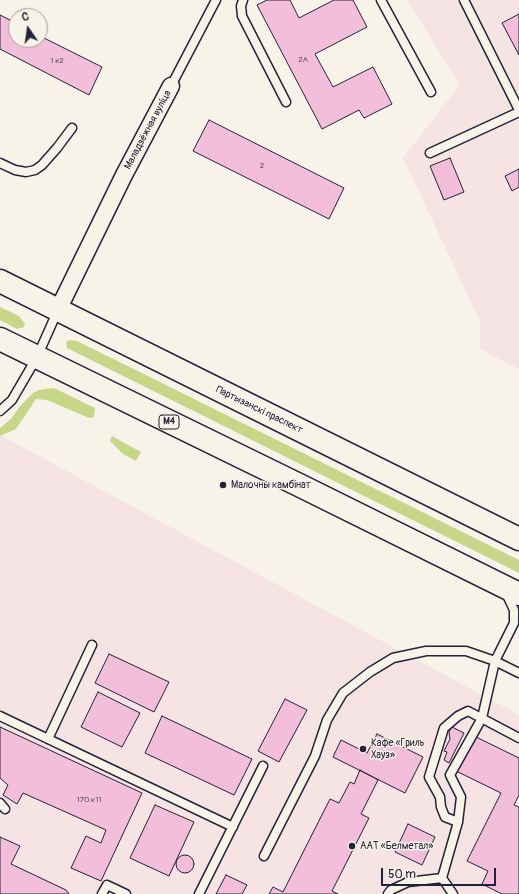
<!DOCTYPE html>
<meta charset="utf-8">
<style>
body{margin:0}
#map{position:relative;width:519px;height:894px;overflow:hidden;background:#f7f3e8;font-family:Pangolin,sans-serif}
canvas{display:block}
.north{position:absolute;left:8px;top:8px;width:40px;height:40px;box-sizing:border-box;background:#f7f3e8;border:1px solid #a29fa3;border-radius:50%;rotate:347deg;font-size:11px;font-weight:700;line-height:16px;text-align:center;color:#22223b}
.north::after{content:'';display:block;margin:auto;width:14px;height:18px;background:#22223b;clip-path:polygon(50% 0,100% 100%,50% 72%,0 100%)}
.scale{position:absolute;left:381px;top:868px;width:115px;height:18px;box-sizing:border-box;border:2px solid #22223b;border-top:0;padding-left:5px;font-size:12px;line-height:14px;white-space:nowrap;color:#22223b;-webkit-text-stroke:3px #f7f3e8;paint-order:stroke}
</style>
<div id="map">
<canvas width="519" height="894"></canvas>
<div class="north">С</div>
<div class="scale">50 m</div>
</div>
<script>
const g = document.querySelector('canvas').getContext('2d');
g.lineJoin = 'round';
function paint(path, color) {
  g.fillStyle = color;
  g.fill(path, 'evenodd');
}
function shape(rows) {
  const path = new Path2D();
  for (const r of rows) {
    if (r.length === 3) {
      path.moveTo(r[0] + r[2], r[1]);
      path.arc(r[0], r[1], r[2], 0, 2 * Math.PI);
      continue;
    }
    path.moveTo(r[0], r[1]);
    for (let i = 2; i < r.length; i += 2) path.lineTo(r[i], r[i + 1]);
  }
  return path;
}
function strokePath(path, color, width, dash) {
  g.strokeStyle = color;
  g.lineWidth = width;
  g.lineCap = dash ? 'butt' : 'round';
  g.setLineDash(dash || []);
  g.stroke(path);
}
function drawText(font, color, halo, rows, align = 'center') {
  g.font = font + ' Pangolin,sans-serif';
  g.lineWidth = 3;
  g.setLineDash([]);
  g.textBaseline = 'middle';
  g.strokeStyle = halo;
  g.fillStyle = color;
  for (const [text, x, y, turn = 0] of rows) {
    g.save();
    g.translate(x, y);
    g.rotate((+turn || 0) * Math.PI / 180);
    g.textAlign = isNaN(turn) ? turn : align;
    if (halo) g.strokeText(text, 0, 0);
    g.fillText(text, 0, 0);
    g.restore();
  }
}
paint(shape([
 [407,0,519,0,519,369,480,349,480,321,403,158,460,85],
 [0,435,519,715,519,797,514,805,519,807,519,894,0,894]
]), '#f6e3e4');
paint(shape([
 [0,307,19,316,25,324,24,327,17,329,0,320],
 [69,340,77,341,519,560,519,573,67,348,66,342],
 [54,388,95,408,94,417,89,418,47,400,36,399,16,429,0,436,0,428,11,419,20,406,33,393,39,390],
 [112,436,141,452,136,461,123,454,110,441]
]), '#c8d68a');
const building = shape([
 [267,0,290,0,299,18,334,0,353,0,367,27,315,54,333,87,373,67,392,104,364,118,359,110,322,129,257,5,267,0],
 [519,14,519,55,502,23,519,14],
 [0,15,16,23,16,40,40,40,40,36,102,67,89,95,0,49,0,15],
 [209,120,344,188,329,219,193,151,209,120],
 [450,158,464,192,444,200,430,166,450,158],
 [519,169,519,187,512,191,505,176,519,169],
 [109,654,169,682,154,712,95,683,109,654],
 [98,692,140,713,122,747,81,727,98,692],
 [285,699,307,710,279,762,258,751,285,699],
 [162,716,252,759,234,795,145,753,162,716],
 [0,727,142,793,101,881,71,868,86,836,101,843,106,830,23,793,17,804,3,795,8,785,0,778,0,727],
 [452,727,464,733,449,763,444,760,447,752,444,751,450,739,449,732,452,727],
 [377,734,423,757,405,793,333,757,341,740,367,753,377,734],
 [474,736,519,758,519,795,514,805,519,807,519,894,502,894,482,884,488,871,467,861,501,793,456,771,474,736],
 [360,770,378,780,361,814,369,818,332,891,338,894,269,894,273,887,283,892,330,799,339,803,350,782,354,784,360,770],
 [155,805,194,822,169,876,130,858,155,805],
 [408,824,435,837,422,865,395,852,408,824],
 [0,837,20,846,11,864,66,890,69,894,0,894,0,837],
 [185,864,9],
 [226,875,247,885,242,894,216,894,226,875]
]);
paint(building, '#f2beda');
strokePath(building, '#22223b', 1);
const lane = shape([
 [243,0,241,6,242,16,286,102],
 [381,0,431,92],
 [464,0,519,110],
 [171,86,216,0],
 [430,153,519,112],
 [0,163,15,170,26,172,35,170,42,165,57,148,72,128],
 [0,411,12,400,37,357,58,310],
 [0,716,233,827],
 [48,739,92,645],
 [0,803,5,809],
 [458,822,445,817,441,807,440,797,429,777,444,728,458,716,468,711,519,738],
 [264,856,315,756,327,720,343,693,370,672,393,658,426,651,466,651,495,661,519,673],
 [102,894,107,885,126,894],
 [199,894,263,766],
 [388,894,391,890,408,882,442,878],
 [453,894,442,878,458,822,461,797,450,775,482,718,495,661,514,623,514,610,506,593]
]);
const street = shape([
 [58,310,124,175,171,86]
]);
const highway = shape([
 [0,281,519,539],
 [0,339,301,486,519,594]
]);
strokePath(lane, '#22223b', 11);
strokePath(street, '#22223b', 19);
strokePath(highway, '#22223b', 25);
strokePath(lane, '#f7f3e8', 8);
strokePath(street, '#f7f3e8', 16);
strokePath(highway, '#f7f3e8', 22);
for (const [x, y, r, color] of [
 [223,485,4,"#22223b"],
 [363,749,4,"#22223b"],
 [352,846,4,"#22223b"]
]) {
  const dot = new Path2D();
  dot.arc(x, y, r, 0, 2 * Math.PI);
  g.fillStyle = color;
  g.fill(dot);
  strokePath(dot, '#f7f3e8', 1.5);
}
drawText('8px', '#564963', null, [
 ["2А",303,60],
 ["1 к2",57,61],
 ["2",262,166],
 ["170 к11",89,800]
]);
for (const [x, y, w] of [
 [169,422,20]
]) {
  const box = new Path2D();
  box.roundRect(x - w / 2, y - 7, w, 14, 3);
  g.fillStyle = '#f7f3e8';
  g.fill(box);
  strokePath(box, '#22223b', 1);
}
drawText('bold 9px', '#22223b', null, [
 ["М4",169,422]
]);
drawText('10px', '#22223b', '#f7f3e8', [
 ["Маладзёжная вуліца",148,130,-62],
 ["Партызанскі праспект",259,410,26]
]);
drawText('10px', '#22223b', '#f7f3e8', [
 ["Малочны камбінат",231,485],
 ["Кафе «Гриль",371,743],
 ["Хауз»",371,755],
 ["ААТ «Белметал»",360,846]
], 'left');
</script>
